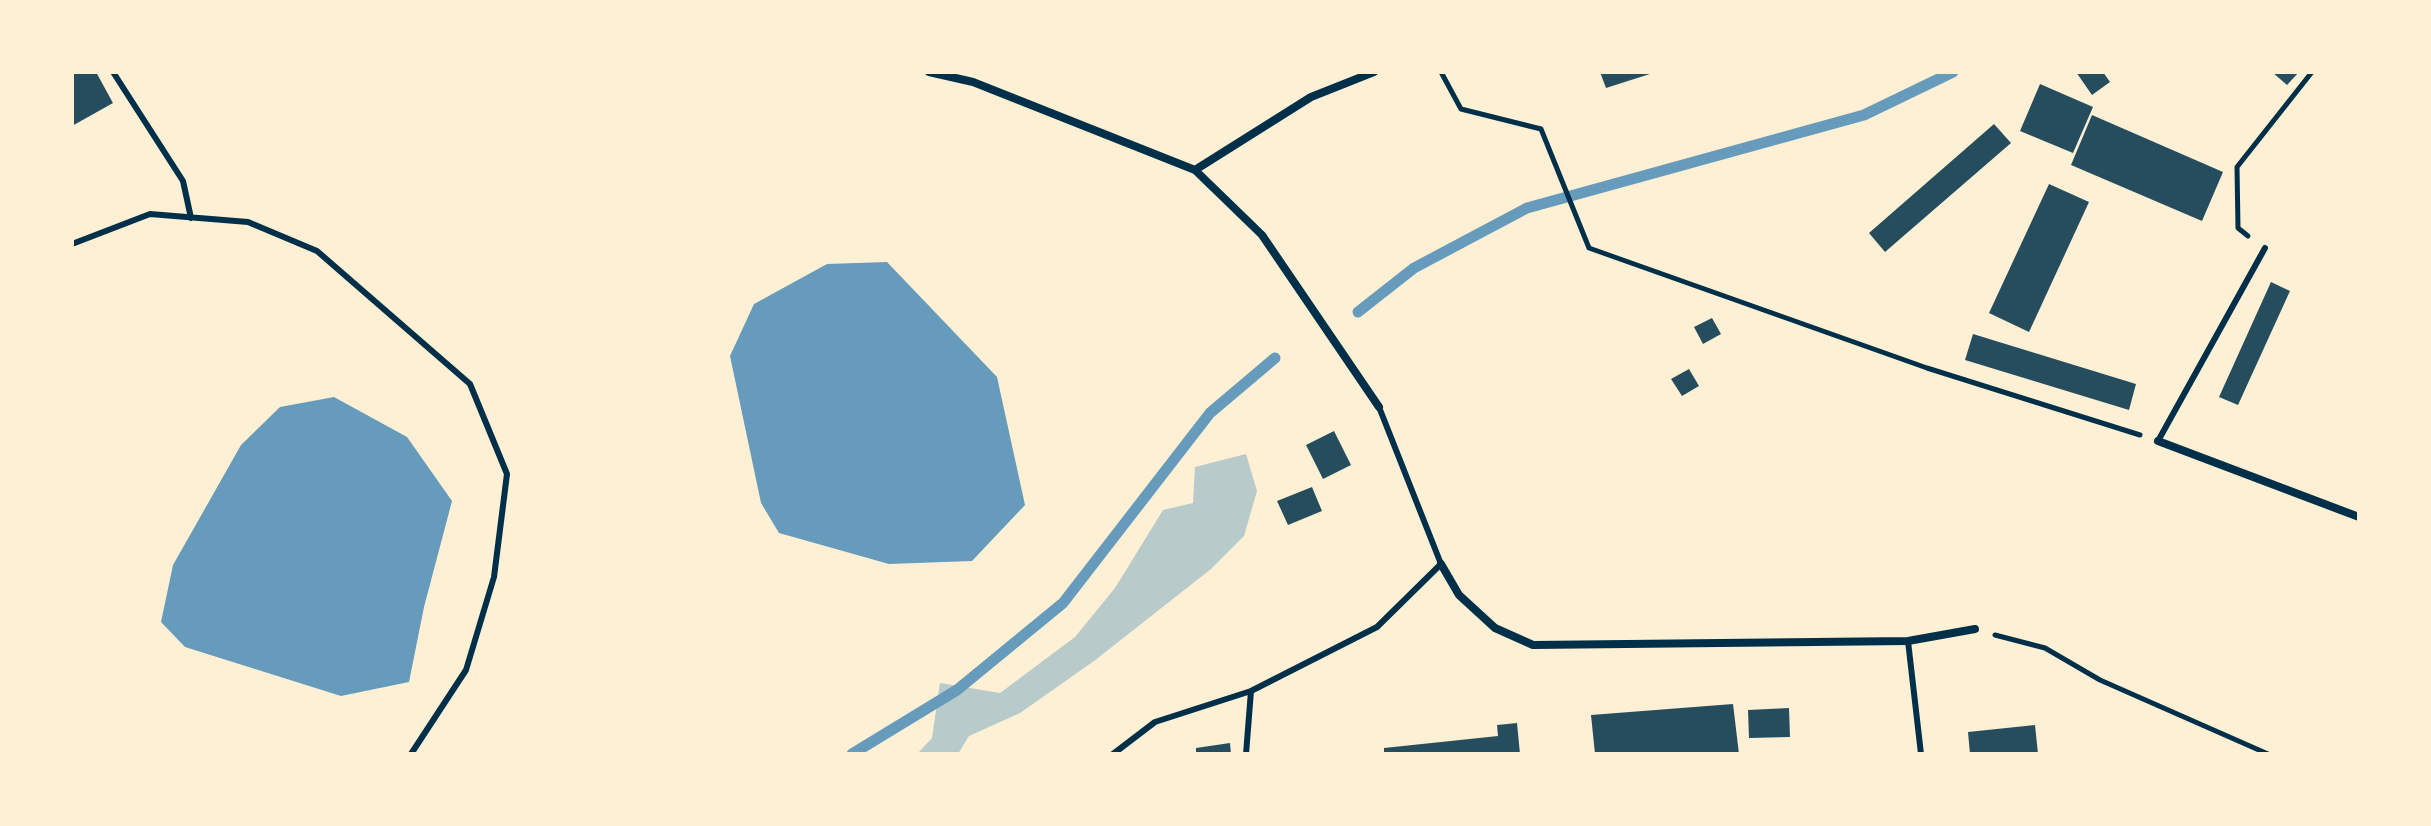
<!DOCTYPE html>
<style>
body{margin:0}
#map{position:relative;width:2431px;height:826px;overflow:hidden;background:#fdf0d5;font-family:"PT Sans Narrow",sans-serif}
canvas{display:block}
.frame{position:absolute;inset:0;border:74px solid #fdf0d5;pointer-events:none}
</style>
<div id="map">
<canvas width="2431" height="826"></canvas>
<div class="frame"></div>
</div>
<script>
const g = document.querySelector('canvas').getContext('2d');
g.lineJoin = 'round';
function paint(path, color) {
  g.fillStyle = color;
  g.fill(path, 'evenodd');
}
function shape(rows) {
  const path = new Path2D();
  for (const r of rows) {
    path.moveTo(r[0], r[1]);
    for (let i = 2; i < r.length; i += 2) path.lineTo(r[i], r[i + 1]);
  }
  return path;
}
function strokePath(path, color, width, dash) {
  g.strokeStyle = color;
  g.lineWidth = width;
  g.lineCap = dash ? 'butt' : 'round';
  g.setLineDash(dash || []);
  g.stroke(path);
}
paint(shape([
 [1246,454,1257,491,1244,536,1211,569,1094,661,1020,713,969,736,958,754,917,754,932,738,940,683,1000,693,1075,637,1115,588,1163,510,1193,503,1195,467]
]), '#b9caca');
paint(shape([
 [887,262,997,377,1025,505,972,561,889,564,779,533,761,503,730,356,754,304,827,264],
 [334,397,407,437,452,501,424,607,409,682,341,696,185,647,161,622,173,565,241,445,280,407]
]), '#669bbc');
strokePath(shape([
 [1358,312,1414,268,1527,208,1864,115,1953,72],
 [852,754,957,690,1063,603,1210,413,1275,358]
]), '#669bbc', 11);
paint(shape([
 [72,72,96,72,113,103,72,126],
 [1600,72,1653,72,1653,73,1606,88],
 [2076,72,2103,72,2110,82,2092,95],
 [2272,72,2299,72,2287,85],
 [2040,84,2093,107,2073,153,2020,131],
 [2092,115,2223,172,2202,221,2071,165],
 [1994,124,2011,143,1885,252,1869,233],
 [2049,184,2089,202,2029,332,1989,313],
 [2271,282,2290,291,2238,405,2219,397],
 [1712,318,1721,334,1703,344,1694,327],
 [1973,334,2136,384,2129,410,1965,360],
 [1689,369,1699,386,1682,396,1671,379],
 [1334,431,1351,465,1323,479,1306,445],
 [1312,487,1322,511,1288,525,1277,501],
 [1733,704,1739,754,1595,754,1591,715],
 [1789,708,1790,737,1749,738,1748,710],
 [1517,723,1520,754,1384,754,1384,748,1498,736,1497,725],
 [2035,725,2038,754,1970,754,1968,732],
 [1230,743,1231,754,1196,754,1196,748]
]), '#264d5e');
strokePath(shape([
 [1441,72,1461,109,1541,129,1589,248,1927,368,2140,435],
 [2248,236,2238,228,2237,167,2312,72],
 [1995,635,2045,648,2100,680,2268,754]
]), '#003049', 5);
strokePath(shape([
 [113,72,183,181,191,218],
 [72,244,150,214,248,222,317,251,470,384,507,474,494,577,466,670,411,754],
 [2158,441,2265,248],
 [1908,641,1921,754],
 [1113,754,1155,722,1251,691,1377,627,1441,564,1379,407],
 [1246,754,1251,691]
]), '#003049', 6);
strokePath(shape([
 [929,72,973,82,1195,170,1262,235,1379,407],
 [1195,170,1311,97,1374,72],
 [2158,441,2359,517],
 [1441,564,1459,595,1495,628,1533,645,1908,641,1975,629]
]), '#003049', 8);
</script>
